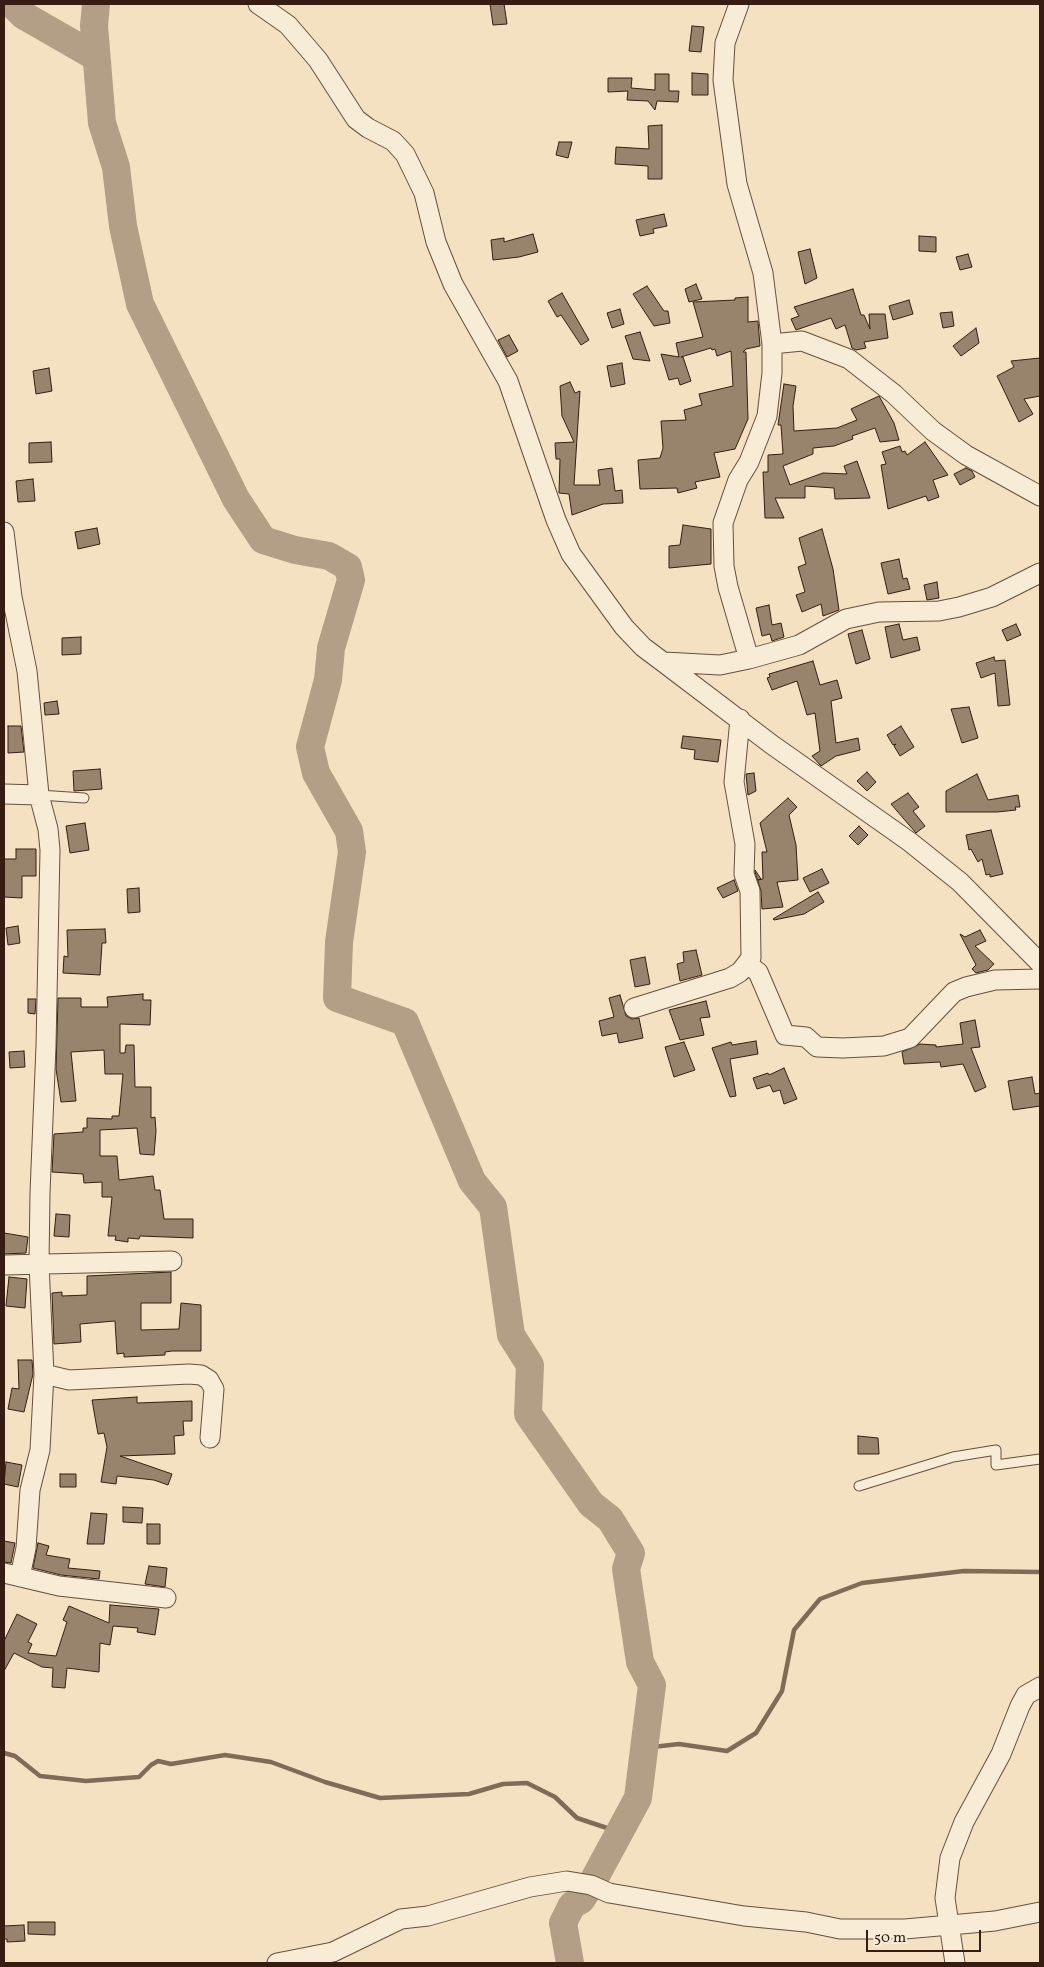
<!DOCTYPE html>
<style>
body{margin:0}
#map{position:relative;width:1044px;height:1967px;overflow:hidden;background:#f4e1c1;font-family:Vollkorn,serif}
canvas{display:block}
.frame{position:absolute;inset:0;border:5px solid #351e11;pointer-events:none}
.scale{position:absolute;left:866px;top:1930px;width:115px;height:22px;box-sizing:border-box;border:2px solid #351e11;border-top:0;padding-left:6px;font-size:15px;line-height:18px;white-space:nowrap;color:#351e11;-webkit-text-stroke:4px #f8ecd7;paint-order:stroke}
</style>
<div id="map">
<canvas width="1044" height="1967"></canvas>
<div class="frame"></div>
<div class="scale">50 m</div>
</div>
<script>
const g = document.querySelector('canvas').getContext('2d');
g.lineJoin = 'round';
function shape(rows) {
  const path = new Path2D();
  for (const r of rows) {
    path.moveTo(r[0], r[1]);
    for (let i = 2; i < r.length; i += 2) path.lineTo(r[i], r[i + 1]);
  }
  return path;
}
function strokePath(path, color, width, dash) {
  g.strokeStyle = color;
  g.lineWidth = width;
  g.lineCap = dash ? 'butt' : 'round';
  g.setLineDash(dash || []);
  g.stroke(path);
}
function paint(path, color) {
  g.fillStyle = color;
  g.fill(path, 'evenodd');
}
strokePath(shape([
 [644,1748,679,1744,727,1751,756,1733,782,1691,794,1630,820,1599,862,1583,964,1571,1040,1572],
 [4,1753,15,1756,40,1776,86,1781,139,1777,151,1765,158,1761,171,1764,225,1755,271,1762,325,1782,380,1798,469,1794,503,1784,527,1783,555,1797,577,1818,619,1832]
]), '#816b57', 4.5);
strokePath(shape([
 [12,4,23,15,96,57],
 [96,4,94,26,102,123,116,167,123,226,140,304,236,499,263,540,295,550,329,556,348,567,351,580,331,648,328,680,310,747,316,773,349,831,352,852,339,942,337,998,405,1022,472,1181,493,1207,511,1335,530,1365,528,1414,591,1504,610,1519,631,1553,626,1569,640,1662,652,1685,638,1798,591,1885,581,1900,572,1905,563,1923,570,1963]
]), '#b39f85', 28);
const building = shape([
 [490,4,504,4,507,24,493,25,490,4],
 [692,26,704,27,701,52,689,51,692,26],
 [692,73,708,74,708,95,692,95,692,73],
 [655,74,669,74,669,91,679,91,678,102,657,101,655,110,648,101,627,100,628,91,608,92,608,78,632,78,631,88,655,90,655,74],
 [662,125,662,179,648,179,648,166,615,164,616,147,649,149,648,126,662,125],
 [559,142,572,142,568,158,556,155,559,142],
 [664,214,667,226,653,229,654,233,640,236,636,220,664,214],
 [533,234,538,252,519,257,493,260,491,240,504,238,504,242,533,234],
 [919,236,936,237,936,252,919,251,919,236],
 [810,249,817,278,805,284,798,252,810,249],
 [968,254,972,267,960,270,956,257,968,254],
 [696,284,702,299,689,302,685,289,696,284],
 [647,286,664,311,668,311,670,323,654,326,633,294,647,286],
 [853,289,861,315,864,315,870,329,869,314,885,314,888,338,864,342,866,348,856,350,852,348,845,325,836,329,831,318,796,330,791,319,799,316,794,307,853,289],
 [562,293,589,340,581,345,561,315,557,317,548,301,562,293],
 [748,297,748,322,758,321,760,346,746,349,743,352,746,352,748,419,735,449,714,453,720,477,695,482,697,488,678,493,677,488,640,489,638,460,660,458,663,448,661,421,686,420,684,410,702,405,699,394,733,386,731,351,717,356,715,349,712,350,711,348,681,357,683,357,691,381,680,385,678,378,669,380,661,354,679,357,676,343,703,337,693,302,735,300,735,298,748,297],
 [909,300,913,314,893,320,889,306,909,300],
 [620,309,624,324,612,328,607,313,620,309],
 [952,312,954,326,943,328,940,313,952,312],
 [976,328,979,343,961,356,953,346,976,328],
 [640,332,650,361,633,359,625,336,640,332],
 [509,335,518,351,507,357,498,340,509,335],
 [1040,358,1040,396,1024,399,1033,414,1019,422,997,376,1014,367,1011,361,1040,358],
 [622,363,625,384,611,387,607,366,622,363],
 [49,368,52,391,36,394,33,371,49,368],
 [570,382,575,393,580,391,574,485,600,485,598,470,612,468,615,491,622,490,623,503,603,504,572,515,569,494,559,493,560,459,556,459,555,443,574,442,562,416,560,386,570,382],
 [784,384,796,386,793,406,794,431,837,428,857,420,851,409,879,396,894,423,899,440,880,442,875,428,852,436,853,439,834,446,813,448,813,454,783,466,790,485,823,473,847,474,844,466,857,461,870,498,835,499,834,488,805,486,805,498,775,498,784,518,765,518,763,472,768,472,768,455,783,454,781,425,778,425,784,384],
 [51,442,52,462,29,463,29,443,51,442],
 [925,442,948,475,933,480,939,497,928,501,926,496,888,509,881,465,886,464,882,452,900,446,902,452,905,451,907,455,925,442],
 [966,468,972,471,975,477,960,485,954,474,966,468],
 [33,479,35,501,18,502,16,481,33,479],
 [683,525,711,529,711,564,669,568,669,546,680,545,683,525],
 [97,528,100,544,78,549,75,532,97,528],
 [822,529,833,569,839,610,823,616,821,604,802,612,796,595,805,592,798,567,806,564,799,538,822,529],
 [899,559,903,579,907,578,910,589,888,594,881,563,899,559],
 [937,582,939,598,927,600,924,585,937,582],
 [769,605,772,625,781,623,784,637,772,641,770,634,762,636,756,608,769,605],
 [899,624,903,640,917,637,920,650,891,658,885,627,899,624],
 [1016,624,1021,635,1007,641,1002,630,1016,624],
 [862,630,870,659,856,664,848,634,862,630],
 [81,637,81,654,62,655,62,638,81,637],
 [994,657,995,661,1005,660,1010,705,998,706,995,673,981,678,976,663,994,657],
 [813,661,820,685,837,680,842,698,831,701,836,743,858,738,860,750,836,756,821,766,812,756,820,751,815,713,807,715,797,681,772,690,767,678,770,677,769,674,813,661],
 [57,701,59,714,45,715,44,703,57,701],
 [969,707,978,738,962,743,951,709,969,707],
 [8,726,21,726,24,752,8,753,8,726],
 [901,726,914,747,900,756,894,746,896,744,893,745,887,735,901,726],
 [683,736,721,740,718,762,694,759,695,750,681,748,683,736],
 [100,769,102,789,74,791,73,771,100,769],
 [867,772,876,782,867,791,857,781,867,772],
 [754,773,756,791,748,795,746,774,754,773],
 [977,774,988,800,1018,795,1020,807,1015,807,1016,810,997,812,946,812,946,791,977,774],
 [908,793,919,807,913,811,925,826,916,833,891,804,908,793],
 [788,798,797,807,789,815,796,845,798,880,777,882,783,907,762,909,761,891,755,872,755,870,761,879,758,880,763,879,762,852,767,852,760,823,788,798],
 [85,823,89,850,70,853,66,826,85,823],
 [859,826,868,835,858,845,849,836,859,826],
 [991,830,1003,874,990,877,990,874,986,875,982,859,978,862,971,849,969,850,966,835,991,830],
 [16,849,36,849,36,876,22,876,22,898,4,897,4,859,16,859,16,849],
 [822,869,829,883,810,892,803,878,822,869],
 [734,880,738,891,723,898,717,888,734,880],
 [139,888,140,912,128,913,127,889,139,888],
 [818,892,824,902,804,914,774,920,773,919,818,892],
 [18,926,20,943,8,945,6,928,18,926],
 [105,929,106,943,102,943,100,975,63,973,64,956,68,957,67,930,105,929],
 [980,930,986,941,975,946,994,964,988,970,976,973,972,969,976,965,960,934,965,937,980,930],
 [696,950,702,975,680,981,677,964,684,962,683,952,696,950],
 [645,957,650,984,635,987,630,960,645,957],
 [143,994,143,1000,151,1000,150,1025,120,1024,120,1053,125,1053,126,1045,134,1045,135,1087,151,1087,151,1118,155,1117,156,1131,154,1155,140,1154,137,1128,100,1130,100,1156,117,1156,119,1180,153,1176,155,1190,160,1190,164,1219,193,1219,193,1238,140,1236,139,1239,128,1238,128,1242,115,1240,116,1236,108,1236,112,1197,102,1197,102,1182,84,1183,83,1174,52,1172,54,1134,83,1132,83,1128,87,1128,87,1118,112,1119,112,1116,119,1116,123,1074,105,1074,104,1050,71,1052,76,1101,61,1102,56,1069,58,998,81,998,81,1007,108,1007,107,997,143,994],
 [620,995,626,1016,632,1019,639,1018,643,1038,619,1043,617,1033,602,1036,599,1021,614,1017,609,998,620,995],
 [28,999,36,999,35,1014,28,1013,28,999],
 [706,1001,710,1017,700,1018,704,1035,680,1040,669,1010,706,1001],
 [975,1020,980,1047,971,1048,986,1087,975,1092,963,1064,941,1067,940,1062,904,1064,902,1052,920,1044,936,1045,936,1047,963,1044,960,1023,975,1020],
 [756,1041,758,1054,730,1059,736,1096,730,1097,712,1048,731,1042,732,1045,756,1041],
 [684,1042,695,1070,674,1077,665,1047,684,1042],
 [24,1051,25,1067,10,1068,9,1052,24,1051],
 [784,1068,797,1099,784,1104,780,1090,773,1092,770,1085,757,1089,753,1078,768,1073,769,1075,784,1068],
 [1032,1077,1035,1094,1040,1093,1040,1106,1013,1110,1008,1081,1032,1077],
 [56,1214,70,1215,69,1237,54,1236,56,1214],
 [4,1233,28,1237,26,1253,4,1254,4,1233],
 [171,1272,171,1303,141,1303,141,1330,179,1329,181,1303,201,1305,201,1351,172,1351,165,1352,165,1355,124,1357,124,1353,117,1354,115,1321,80,1324,81,1342,54,1344,52,1293,62,1292,62,1296,87,1295,87,1276,171,1272],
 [9,1277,27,1279,25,1308,6,1306,9,1277],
 [18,1360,32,1360,33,1374,24,1412,8,1409,12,1388,19,1389,18,1360],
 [137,1397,137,1403,192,1401,192,1421,183,1421,184,1435,174,1436,175,1454,120,1456,172,1474,168,1485,154,1480,117,1476,116,1484,101,1482,107,1447,104,1433,98,1434,92,1400,137,1397],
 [858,1436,878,1438,879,1454,858,1454,858,1436],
 [6,1462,22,1465,18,1487,4,1484,6,1462],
 [60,1474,76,1474,76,1487,60,1487,60,1474],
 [123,1507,143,1508,142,1523,123,1522,123,1507],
 [91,1513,107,1514,104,1544,87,1544,91,1513],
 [147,1524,160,1524,160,1544,147,1544,147,1524],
 [4,1541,15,1543,11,1563,4,1562,4,1541],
 [38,1543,49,1546,46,1555,70,1559,68,1568,100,1571,99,1579,61,1575,33,1568,38,1543],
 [149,1566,167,1568,165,1587,145,1584,149,1566],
 [110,1605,159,1609,155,1635,137,1632,138,1628,113,1626,110,1645,100,1643,99,1672,67,1668,65,1688,52,1687,53,1668,42,1667,14,1653,4,1671,4,1641,17,1614,37,1624,28,1642,32,1644,28,1653,56,1656,67,1622,63,1620,69,1606,109,1623,110,1605],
 [28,1922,55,1922,55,1935,28,1934,28,1922],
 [24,1925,25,1941,7,1942,7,1939,4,1939,4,1926,24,1925]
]);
paint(building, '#98836d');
strokePath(building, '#351e11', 1);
const lane = shape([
 [39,795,84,798],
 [859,1486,953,1457,996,1450,996,1465,1040,1459]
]);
const street = shape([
 [258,4,288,25,318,60,356,119,368,128,393,141,405,154,424,193,436,242,453,284,508,381,556,520,571,554,624,627,643,647,663,662,771,744,910,842,960,882,1040,963],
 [739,4,725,43,723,80,737,184,763,273,772,344,772,373,767,416,749,462,738,480,723,523,724,566,728,587,749,659],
 [772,344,802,341,849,359,894,394,933,431,966,455,1040,496],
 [4,532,12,597,27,671,39,795,48,829,50,850,46,1046,40,1193,39,1264,44,1374,40,1450,30,1490,26,1548,20,1577],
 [664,662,720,665,749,659,799,645,846,619,879,612,939,611,959,607,992,597,1040,573],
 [4,794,39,795],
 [748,965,758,972,785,1035,806,1037,817,1047,843,1048,884,1046,910,1038,954,992,966,987,995,980,1040,979],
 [634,1008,730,978,740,972,751,958,750,891,744,874,745,844,734,782,740,719],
 [4,1265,172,1261],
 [44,1374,69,1380,189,1374,201,1375,209,1380,214,1389,210,1438],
 [4,1573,59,1586,166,1598],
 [277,1963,333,1952,401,1919,428,1916,530,1887,567,1881,591,1885,609,1893,744,1916,806,1922,840,1929,905,1929,995,1921,1040,1912],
 [955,1963,945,1898,950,1858,964,1822,1001,1754,1020,1706,1026,1695,1040,1687]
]);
strokePath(lane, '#654f3d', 11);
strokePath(street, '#654f3d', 21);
strokePath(lane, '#f8ecd7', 9);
strokePath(street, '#f8ecd7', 19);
</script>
